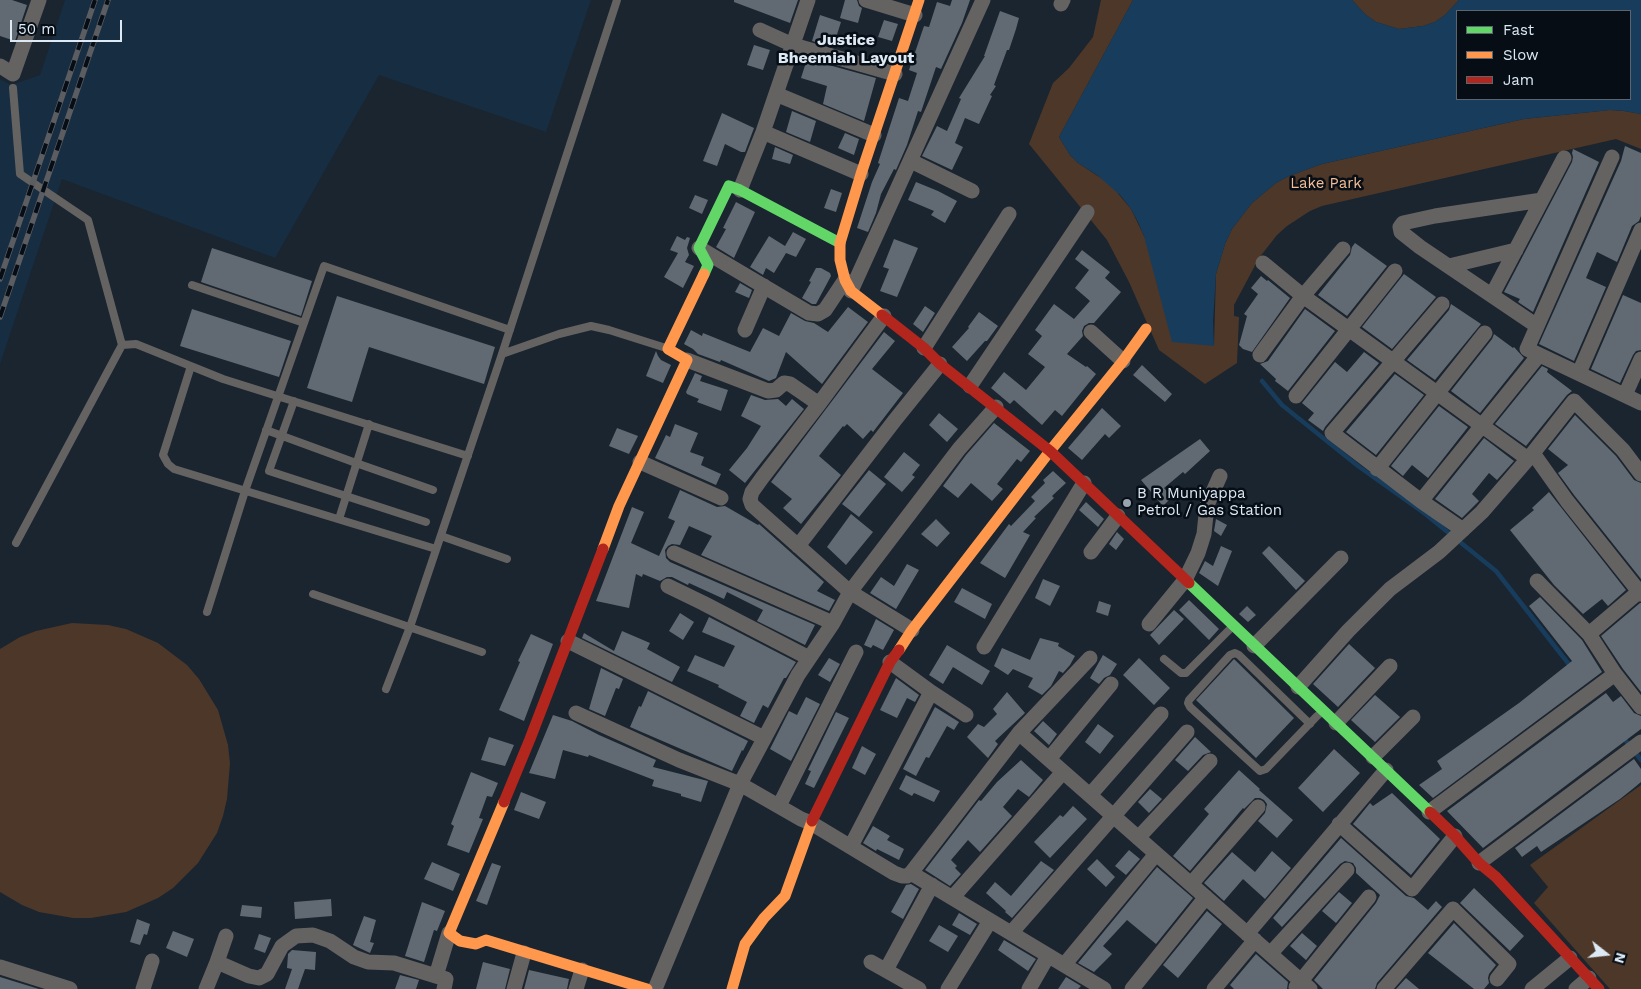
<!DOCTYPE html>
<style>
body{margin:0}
#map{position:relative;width:1641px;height:989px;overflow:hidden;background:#1a252f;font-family:"Work Sans",sans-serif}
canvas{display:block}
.legend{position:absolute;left:1456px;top:10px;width:175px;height:90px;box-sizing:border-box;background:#060d15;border:1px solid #5c656f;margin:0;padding:6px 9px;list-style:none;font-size:15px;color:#dde9f5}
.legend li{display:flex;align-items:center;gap:10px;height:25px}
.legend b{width:25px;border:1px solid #5c656f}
.north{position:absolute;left:1581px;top:929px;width:50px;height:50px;-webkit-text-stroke:4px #060d15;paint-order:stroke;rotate:106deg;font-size:14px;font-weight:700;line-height:20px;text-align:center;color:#dde9f5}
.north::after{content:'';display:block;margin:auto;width:18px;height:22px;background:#dde9f5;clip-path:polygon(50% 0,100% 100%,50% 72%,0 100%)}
.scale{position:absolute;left:10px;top:20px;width:112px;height:22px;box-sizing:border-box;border:2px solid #dde9f5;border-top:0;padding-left:6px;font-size:15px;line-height:18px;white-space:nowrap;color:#dde9f5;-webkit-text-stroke:4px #060d15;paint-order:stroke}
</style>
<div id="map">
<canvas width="1641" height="989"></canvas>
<ul class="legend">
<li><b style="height:6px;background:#63d668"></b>Fast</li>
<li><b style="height:6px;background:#ff974d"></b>Slow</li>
<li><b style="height:6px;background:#b3261e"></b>Jam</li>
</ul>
<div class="north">N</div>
<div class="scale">50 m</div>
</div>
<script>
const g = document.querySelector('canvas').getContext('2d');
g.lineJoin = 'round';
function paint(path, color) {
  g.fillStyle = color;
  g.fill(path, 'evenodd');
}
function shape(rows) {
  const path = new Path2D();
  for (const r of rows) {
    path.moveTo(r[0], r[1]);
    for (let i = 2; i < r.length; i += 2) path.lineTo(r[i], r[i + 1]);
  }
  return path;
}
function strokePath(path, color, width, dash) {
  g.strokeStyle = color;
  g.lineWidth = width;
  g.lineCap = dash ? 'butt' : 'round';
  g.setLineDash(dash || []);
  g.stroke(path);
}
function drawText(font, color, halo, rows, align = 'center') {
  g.font = font + ' "Work Sans",sans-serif';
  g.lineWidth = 5;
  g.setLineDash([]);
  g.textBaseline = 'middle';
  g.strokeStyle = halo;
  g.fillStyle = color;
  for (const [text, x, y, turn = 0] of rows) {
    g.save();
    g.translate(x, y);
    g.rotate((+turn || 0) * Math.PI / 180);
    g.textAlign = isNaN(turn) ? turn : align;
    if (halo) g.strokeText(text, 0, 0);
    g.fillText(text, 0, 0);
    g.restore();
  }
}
paint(shape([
 [65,0,591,0,546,132,379,75,275,258,62,179,0,364,0,79,11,85,40,75]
]), '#172d42');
paint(shape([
 [1101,0,1133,0,1059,137,1070,155,1078,163,1110,184,1131,209,1144,236,1214,345,1216,274,1225,244,1232,229,1252,203,1276,183,1289,176,1322,164,1524,119,1610,110,1624,111,1641,114,1641,149,1616,139,1322,206,1310,211,1287,226,1277,235,1259,258,1234,305,1234,316,1239,317,1237,363,1205,384,1159,350,1129,282,1107,240,1029,144,1053,83,1069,68,1093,37],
 [1352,0,1459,0,1445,15,1435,22,1423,26,1399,29,1376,22,1366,15],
 [72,623,108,625,126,629,158,643,187,665,199,679,218,710,228,745,230,763,227,799,223,816,217,833,198,863,173,888,158,898,126,912,91,918,73,918,39,912,22,905,0,892,0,649,20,637,36,631],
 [1641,785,1641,989,1610,989,1534,903,1548,887,1530,865]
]), '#4d3729');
paint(shape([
 [1133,0,1352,0,1366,15,1376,22,1399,29,1423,26,1435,22,1445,15,1459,0,1641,0,1641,114,1624,111,1610,110,1524,119,1322,164,1289,176,1276,183,1252,203,1232,229,1225,244,1216,274,1213,322,1214,346,1172,342,1144,236,1138,222,1131,209,1121,196,1097,175,1078,163,1070,155,1059,137],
 [1457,11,1630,11,1630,99,1457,99]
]), '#183c5c');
strokePath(shape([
 [1262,381,1282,405,1358,466,1424,513,1496,571,1571,667],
 [1623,737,1641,760]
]), '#183c5c', 4.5);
paint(shape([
 [0,0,12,0,27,5,15,41,0,36],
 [734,0,798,0,790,23,734,2],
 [845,0,857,0,859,6,862,8,858,23,840,18],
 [952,0,970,0,962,23,941,69,936,67,921,112,918,111,907,145,896,170,894,169,881,194,876,213,868,232,857,228,872,182,880,164,878,163,899,98,908,101,917,73,909,70,924,26,929,27,937,2,950,6],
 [1000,11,1019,18,1016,29,1009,50,1007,50,994,85,996,86,990,95,992,96,979,124,965,118,955,143,963,147,952,170,922,156,937,126,947,131,961,99,959,98,985,56,984,56],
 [820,15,841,22,833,47,812,41],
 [884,20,898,24,892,41,878,37],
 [754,45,770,50,763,70,747,65],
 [807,59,876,78,864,121,823,104,827,86,801,78],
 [792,111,816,121,810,142,786,132],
 [722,113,754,128,745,152,741,152,725,144,717,166,703,161],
 [845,133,859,139,854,155,838,148],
 [1625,146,1641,153,1641,216,1639,221,1632,226,1617,262,1597,252,1586,278,1606,287,1574,361,1539,344,1621,161],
 [775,147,793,155,790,164,772,159],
 [1573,149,1599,162,1533,312,1518,302,1520,299,1504,292,1572,162,1573,157,1572,153],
 [916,182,938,191,957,201,945,223,931,215,934,211,908,200],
 [831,189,842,193,836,212,824,208],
 [695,195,708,200,702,214,689,208],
 [736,202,755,212,734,258,716,247,726,229,723,228],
 [793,232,806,239,796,257,786,253,774,273,766,268,763,275,750,267,769,236,785,246],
 [677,236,685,240,687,237,690,238,687,248,689,255,685,262,694,266,683,288,664,277,678,253,670,250],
 [894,239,918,248,897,297,880,291,889,269,883,267],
 [1355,243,1387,266,1347,316,1318,295,1350,255,1352,247],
 [212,248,312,281,301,316,201,282],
 [1082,250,1110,272,1105,278,1121,292,1094,323,1089,323,1084,326,1082,331,1083,336,1067,354,1086,367,1087,366,1096,374,1062,416,1055,410,1042,425,1014,400,1010,404,991,388,1004,372,1026,390,1045,367,1028,354,1042,336,1035,330,1054,304,1074,319,1090,301,1075,288,1089,270,1075,259],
 [816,268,821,268,830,273,831,276,816,304,812,304,802,298,811,282,809,281],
 [1404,274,1436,297,1392,349,1362,327],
 [1261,276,1267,281,1268,280,1290,298,1252,352,1243,349,1239,345,1247,316,1244,314,1258,294,1251,288],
 [740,283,752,290,749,298,735,292],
 [1623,295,1641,303,1641,350,1636,351,1633,355,1620,383,1591,369],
 [337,296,495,347,484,384,369,347,352,402,307,388],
 [1451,304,1481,324,1435,380,1407,360,1449,310],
 [925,306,935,313,923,332,913,324],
 [848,307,868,322,822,384,786,352,776,378,769,381,721,360,720,362,698,354,693,349,684,344,691,330,702,336,703,333,750,352,763,328,779,336,791,313,805,321,814,323,828,332],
 [192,309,291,341,279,377,180,346],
 [1305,309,1335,331,1288,391,1275,381,1276,379,1260,364,1268,361],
 [979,312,998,326,987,341,985,341,967,361,952,347,969,328,968,327],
 [884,332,895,341,872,369,903,393,873,432,871,430,863,439,847,424,844,427,843,426,819,456,841,475,801,524,783,508,792,499,771,482],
 [1494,334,1513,348,1514,347,1524,358,1480,413,1451,391,1492,339],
 [656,351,658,356,661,360,671,365,663,383,646,376],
 [1364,352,1379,363,1325,427,1323,431,1308,420,1314,413,1302,403,1335,362,1347,372],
 [1142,365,1172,394,1165,402,1133,375],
 [1542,366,1548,369,1547,372,1572,391,1567,395,1526,446,1495,424],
 [695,373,702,376,700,381,728,390,721,411,697,402,699,399,687,394,686,392],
 [1395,374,1424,395,1376,455,1346,432],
 [751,395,765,400,778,399,786,406,792,399,804,409,745,483,729,470,747,448,761,426,741,416],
 [1439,406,1468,427,1428,478,1412,465,1403,476,1391,466],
 [1102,408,1121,426,1109,438,1105,434,1082,460,1068,448],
 [939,413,958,429,947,442,929,425],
 [1575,415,1616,456,1634,480,1641,483,1641,579,1574,495,1558,473,1568,465,1548,449],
 [994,423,1030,451,1021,462,1017,459,997,484,1003,489,992,501,971,483,958,498,943,486,966,455],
 [675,424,698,433,690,452,704,457,701,465,721,474,716,485,655,458,666,435,670,437],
 [617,428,638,436,629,454,609,446],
 [1484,438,1514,461,1497,480,1489,473,1472,494,1479,501,1462,518,1435,499],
 [1200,439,1210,451,1185,474,1183,472,1164,488,1172,497,1163,506,1141,480],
 [904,452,920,465,912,475,915,477,902,492,884,477],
 [869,470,886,484,859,517,842,504],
 [1053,471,1066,483,1052,496,1054,498,1034,517,1036,518,1023,532,1030,535,1005,578,980,563,1009,524,1011,526,1035,501,1031,497,1045,483,1043,480],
 [680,490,717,507,725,506,758,525,759,524,824,582,817,591,835,600,829,611,701,555,712,536,689,526,680,545,672,544,668,546,665,550,666,558,670,562,815,625,805,645,757,621,763,610,727,592,724,599,689,583,688,585,672,577,667,577,660,581,643,574,642,577,636,574,629,608,596,601,632,507,644,512,631,543,659,556,675,521,668,518],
 [1549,492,1626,590,1608,606,1602,599,1583,614,1554,585,1510,530,1534,510,1532,508],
 [1086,502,1104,519,1098,527,1079,510],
 [851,514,873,532,846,565,827,547],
 [936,519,950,533,937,547,921,534],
 [1216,519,1227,525,1221,536,1214,531],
 [1117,532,1124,539,1116,550,1109,544],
 [1221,546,1232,551,1218,586,1199,573,1205,561,1213,566],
 [1269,546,1305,581,1296,590,1262,553],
 [907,564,919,570,896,609,870,593,881,577,894,586],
 [1043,579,1060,586,1050,606,1035,598],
 [962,588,992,604,985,619,954,602],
 [1540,597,1582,640,1602,672,1433,798,1419,785,1442,769,1437,761,1519,703,1572,661,1529,606],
 [1189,600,1219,629,1209,640,1179,610],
 [1099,601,1111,605,1108,616,1096,612],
 [1640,603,1641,603,1641,692,1623,669,1601,636],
 [1247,606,1256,615,1248,622,1239,614],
 [1174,610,1184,619,1159,645,1150,635],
 [680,613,694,622,683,640,669,631],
 [709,617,796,662,786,678,784,678,768,708,763,705,754,723,740,716,747,702,718,687,719,685,687,671,695,655,724,667,735,646,702,632],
 [876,619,894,630,883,650,873,645,871,648,864,645],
 [622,631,650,643,647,649,680,667,672,682,582,638,584,633,614,651],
 [531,634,553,644,524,721,499,710,520,662,518,661],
 [1040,638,1059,643,1058,646,1075,656,1070,665,1063,673,1059,671,1051,686,1042,695,1028,687,1033,678,1013,669,1008,675,994,666,1002,648,1030,660],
 [1349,644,1375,668,1338,707,1313,684],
 [947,645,990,671,982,685,953,667,943,684,929,675],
 [1103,655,1117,664,1110,675,1104,678,1099,684,1090,678],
 [829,658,840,664,830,682,818,675],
 [1139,658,1170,688,1154,705,1123,675],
 [1234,659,1294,718,1256,758,1196,700],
 [601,668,623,679,619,689,616,688,605,716,589,709],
 [896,678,919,695,915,702,907,698,897,718,880,710],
 [648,691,748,741,743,751,742,750,732,771,630,727,639,706,641,707],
 [1007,692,1025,713,995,741,998,744,988,758,967,737,978,724,984,727,997,714,993,709],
 [1606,693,1613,702,1621,696,1634,713,1641,716,1641,729,1483,848,1447,811],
 [1375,695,1400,717,1375,742,1351,720],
 [806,697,820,704,791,761,770,749,789,711,797,715],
 [935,707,959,722,954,730,947,726,929,758,926,757,916,776,903,769],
 [836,712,849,718,814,788,805,784,811,771,808,770],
 [553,715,572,721,599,735,656,760,653,767,708,781,701,802,681,796,681,794,652,786,654,780,589,755,588,757,563,750,555,779,529,773],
 [1043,721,1057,734,1049,745,1034,731],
 [1098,724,1114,736,1100,754,1085,742],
 [489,737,514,745,505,766,481,760],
 [1195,737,1211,752,1203,755,1188,771,1175,760],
 [862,746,876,754,865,775,852,768],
 [1334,749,1360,773,1323,812,1298,788],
 [1634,759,1641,769,1641,782,1635,787,1620,799,1541,852,1537,846,1522,857,1515,848],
 [1021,760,1043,780,1029,797,1018,789,1003,807,1012,816,980,852,968,840,951,860,957,866,955,868,961,874,950,886,925,870,979,800,981,801,997,782],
 [1239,770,1260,789,1259,790,1293,820,1277,838,1258,821,1265,813,1267,804,1264,800,1260,798,1255,798,1244,809,1243,808,1190,871,1173,856,1209,814,1204,809],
 [471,772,498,783,492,797,487,796,479,818,483,819,469,853,447,845,454,826,451,824],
 [906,775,940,791,934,802,914,793,912,796,899,789],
 [1150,789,1162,799,1149,813,1138,802],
 [521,792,546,802,539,819,514,810],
 [1392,793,1440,839,1411,875,1353,824,1370,803,1373,806],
 [1073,806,1087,819,1050,858,1034,842,1060,815,1063,817],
 [873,826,890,836,887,840,904,849,899,860,877,849,876,851,863,843],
 [1341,838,1406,896,1414,898,1428,910,1436,901,1442,907,1377,983,1375,989,1323,989,1314,980,1376,903,1380,895,1356,873,1356,868,1353,863,1345,861,1340,864,1282,927,1273,918],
 [1129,850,1140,859,1126,875,1115,866],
 [1272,851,1291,868,1265,899,1243,879,1224,901,1204,883,1232,852,1255,872],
 [1097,859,1115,877,1106,887,1087,869],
 [1041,861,1054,870,1012,918,1005,912,1006,911,986,893,995,882,1011,896],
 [432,862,460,874,453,891,424,879],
 [492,863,501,866,487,905,476,901],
 [1157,867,1193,898,1156,944,1127,920,1103,946,1112,954,1094,972,1078,963],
 [911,884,919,889,903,919,891,912,906,885],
 [1474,888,1524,936,1510,951,1460,903],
 [1339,892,1352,903,1336,923,1322,911],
 [331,899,332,916,295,919,294,902],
 [422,902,445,911,437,931,434,930,424,962,405,956],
 [242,905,262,907,261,918,240,916],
 [1207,911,1222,924,1178,978,1163,965],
 [959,913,977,924,970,935,952,925],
 [364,916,376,920,370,942,374,943,370,953,353,945],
 [137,919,150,924,147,935,144,934,140,945,130,942],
 [1454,923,1496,965,1489,974,1488,978,1489,983,1484,989,1474,989,1428,953],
 [939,925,958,936,948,952,929,941],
 [173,931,194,939,187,957,166,948],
 [1302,933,1317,946,1306,960,1290,946],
 [259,934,271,938,265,953,254,949],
 [1004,940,1036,959,1028,971,998,950],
 [292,950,316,952,315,970,305,969,298,989,285,989,292,969,287,968,288,954],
 [1256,954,1288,982,1287,989,1234,989,1230,985],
 [483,962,510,969,505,989,476,989],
 [529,970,569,979,567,989,524,989],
 [400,975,419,980,416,989,395,989],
 [0,977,39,989,0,989],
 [1066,977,1081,986,1078,989,1058,989],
 [1406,978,1419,989,1396,989]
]), '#616a73');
strokePath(shape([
 [13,88,20,174,88,220,122,345],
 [192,285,304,323],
 [502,354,559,334,591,326,609,330,666,348],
 [191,366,163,455,168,464,174,469,436,549],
 [294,401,269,471,426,522],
 [266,430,356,463,433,490],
 [339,519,369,424],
 [441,536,507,559],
 [16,543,122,345,136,344,223,379,468,456],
 [313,594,482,652],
 [207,612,245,491,324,266,510,330],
 [1164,659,1181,673,1186,673,1232,627],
 [386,689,410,627,502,354,617,0],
 [1310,724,1239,655,1235,653,1230,655,1189,700,1188,703,1190,707,1260,771,1266,769,1317,716,1322,712]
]), '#656262', 8);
strokePath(shape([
 [866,0,915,15],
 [1061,4,1063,0],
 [760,30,793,45,895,74],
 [0,66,13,74,39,0],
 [776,94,874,135],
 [763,132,861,174],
 [1612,157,1527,349,1641,403],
 [911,161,972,191],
 [740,190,763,132,808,0],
 [699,248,809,313,818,314,825,310,845,280],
 [1263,263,1303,296,1528,459],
 [1449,266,1516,250],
 [851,291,983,0],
 [1492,295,1564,158],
 [1442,304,1332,433,1421,501,1463,530],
 [884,316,819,404,762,478,752,492,750,499,752,505,850,592,912,630],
 [1537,326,1420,247,1401,232,1400,227,1403,223,1435,216,1542,200],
 [745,330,764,286],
 [1091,332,1123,361],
 [924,348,1009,214],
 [1260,355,1303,296,1343,249],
 [687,360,768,391,776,390,784,383,790,384,819,404],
 [1579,373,1641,230],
 [970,386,1087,212],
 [1625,395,1641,359],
 [1296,396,1395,271],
 [1533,453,1567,501,1641,594],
 [640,462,721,498],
 [1377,469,1485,333],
 [1421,501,1539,355],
 [798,546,895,420,940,364],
 [1091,552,1118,516],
 [674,553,833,623],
 [1537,581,1589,634],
 [668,586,703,603,809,658],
 [1641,590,1589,634,1615,674,1641,707],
 [1149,624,1185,580,1198,553,1204,534,1207,505,1220,476],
 [568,641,764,738],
 [1254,646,1341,558],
 [984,647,1084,483],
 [1298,687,1348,631,1390,589,1439,552,1482,512,1533,453,1574,401,1623,450,1641,474],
 [931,692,966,715],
 [576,713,679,760,740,784,801,819,811,823,894,873,902,876,907,876,911,873,1019,733,1090,658],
 [1336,723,1390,666],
 [1019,733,1310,989],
 [1373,757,1413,717],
 [1049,759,1111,684],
 [1090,795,1161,714],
 [779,806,856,652],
 [1429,812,1615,674],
 [1339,824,1412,889,1455,836],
 [1138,838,1210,761],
 [851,846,931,692,890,662],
 [1479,863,1641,742],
 [911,873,1104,989],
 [1191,884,1258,807],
 [953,897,1063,772],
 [1011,933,1187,732],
 [1247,934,1386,770],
 [1270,954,1347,870],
 [217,962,226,936],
 [871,962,919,989],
 [1064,965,1156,854],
 [0,967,70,989],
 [886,970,932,885],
 [436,976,446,979,444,989],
 [1296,987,1369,897],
 [143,989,152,961],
 [206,989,217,962,249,976,259,978,267,974,282,946,296,936,313,935,330,941,354,957,368,962,394,963,436,976,449,933],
 [514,989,524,953],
 [576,989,582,970],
 [655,989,740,784,798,675,833,623,850,592,959,449,996,407],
 [948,989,990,921],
 [1029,989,1048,956],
 [1132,989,1206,897],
 [1214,989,1255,940],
 [1384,989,1453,909,1509,964,1497,979],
 [1532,989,1570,958],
 [1576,989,1589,978]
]), '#656262', 15);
strokePath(shape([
 [704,274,708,265,699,248,729,186,740,190,840,243],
 [1189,583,1430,812]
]), '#63d668', 11);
strokePath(shape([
 [882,315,851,291,845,280,840,260,840,243,861,174,919,0],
 [603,549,619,506,687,360,668,349,704,274],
 [899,650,912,630,1050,451,1123,361,1146,329],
 [504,802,449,933,460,941,476,944,486,940,647,989],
 [732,989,745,944,764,918,785,896,812,821]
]), '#ff974d', 11);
strokePath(shape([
 [882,315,924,348,940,364,1050,451,1189,583],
 [504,802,530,739,603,549],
 [1430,812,1455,836,1479,863,1496,877,1599,989],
 [812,821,890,662,899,650]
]), '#b3261e', 11);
const rail = shape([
 [0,279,95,0],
 [0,317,108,0]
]);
strokePath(rail, '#5b5d61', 5.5);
strokePath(rail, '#060d15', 4, [11]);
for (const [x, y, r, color] of [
 [1127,503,5,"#99a4b0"]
]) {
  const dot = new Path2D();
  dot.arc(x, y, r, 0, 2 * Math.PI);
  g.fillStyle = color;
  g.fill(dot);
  strokePath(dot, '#060d15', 2);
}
drawText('15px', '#f5bd96', '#060d15', [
 ["Lake Park",1326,184]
]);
drawText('15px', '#dde9f5', '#060d15', [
 ["B R Muniyappa",1137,494],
 ["Petrol / Gas Station",1137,511]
], 'left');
drawText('bold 16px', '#dde9f5', '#060d15', [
 ["Justice",846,40],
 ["Bheemiah Layout",846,58]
]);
</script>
